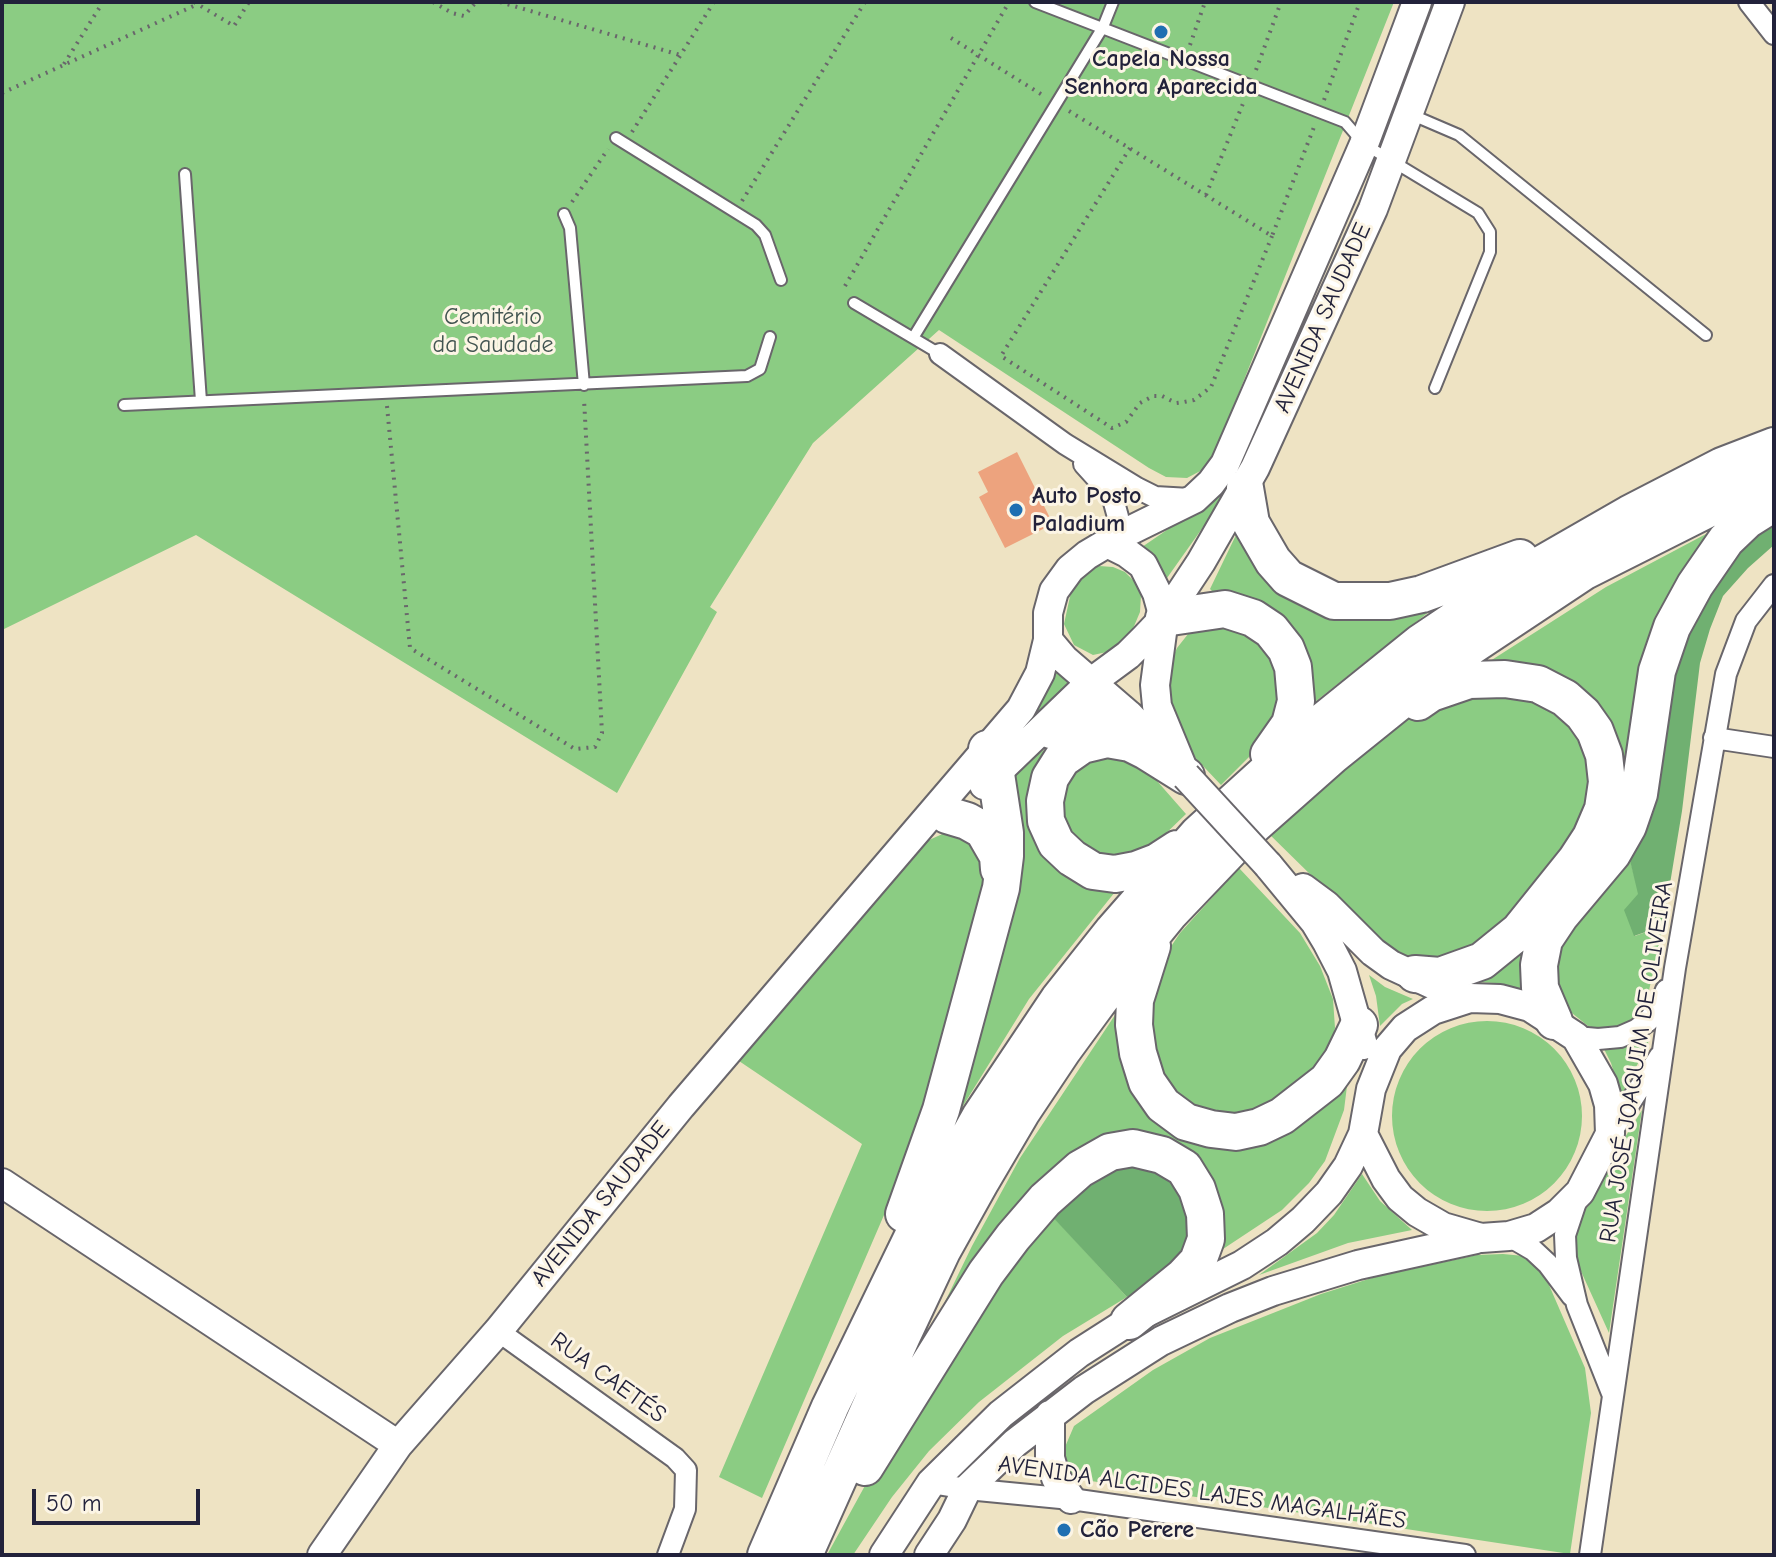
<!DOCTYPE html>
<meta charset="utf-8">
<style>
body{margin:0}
#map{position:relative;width:1776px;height:1557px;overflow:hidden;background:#eee3c3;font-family:"Comic Neue",sans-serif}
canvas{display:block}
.frame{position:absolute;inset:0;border:4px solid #22223b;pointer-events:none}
.scale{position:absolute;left:32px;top:1489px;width:168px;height:36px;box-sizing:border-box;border:4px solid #22223b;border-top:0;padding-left:10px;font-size:24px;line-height:28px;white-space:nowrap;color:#22223b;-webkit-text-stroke:6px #fcf5e5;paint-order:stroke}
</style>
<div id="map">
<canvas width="1776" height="1557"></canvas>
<div class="frame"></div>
<div class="scale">50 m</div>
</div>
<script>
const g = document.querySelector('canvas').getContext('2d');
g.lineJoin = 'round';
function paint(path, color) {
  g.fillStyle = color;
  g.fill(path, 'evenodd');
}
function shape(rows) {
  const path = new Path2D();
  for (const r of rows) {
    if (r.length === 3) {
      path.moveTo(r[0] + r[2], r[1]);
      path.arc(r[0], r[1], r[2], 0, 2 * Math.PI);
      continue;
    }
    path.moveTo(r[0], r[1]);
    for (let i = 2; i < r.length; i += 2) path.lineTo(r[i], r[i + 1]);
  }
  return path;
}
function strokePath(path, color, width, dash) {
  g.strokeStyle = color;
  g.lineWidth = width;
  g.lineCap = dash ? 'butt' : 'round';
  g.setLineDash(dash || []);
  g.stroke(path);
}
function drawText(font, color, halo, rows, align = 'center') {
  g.font = font + ' "Comic Neue",sans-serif';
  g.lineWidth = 6;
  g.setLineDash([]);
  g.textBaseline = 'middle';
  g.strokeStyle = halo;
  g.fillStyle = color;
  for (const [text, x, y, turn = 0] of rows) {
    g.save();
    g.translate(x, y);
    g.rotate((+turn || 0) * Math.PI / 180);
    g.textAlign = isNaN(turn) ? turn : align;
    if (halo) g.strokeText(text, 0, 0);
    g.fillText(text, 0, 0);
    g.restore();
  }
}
paint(shape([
 [2,2,1394,2,1215,453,1206,468,1187,478,1166,477,1149,468,939,330,813,443,710,607,717,612,617,793,196,535,2,630],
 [1241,448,1246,450,1225,496,1167,578,1153,553,1142,547,1183,519],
 [1723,525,1624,797,1612,746,1487,663,1606,587],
 [1236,535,1244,549,1265,577,1449,596,1306,709,1309,688,1210,589],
 [1099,566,1113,567,1125,572,1135,582,1141,595,1140,612,1132,631,1119,646,1107,652,1093,655,1074,645,1064,624,1071,592,1078,579,1087,570],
 [1208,623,1242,628,1273,654,1286,690,1264,742,1221,785,1188,750,1167,708,1168,667,1177,648,1192,629],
 [1052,667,1074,688,1006,750,1043,700],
 [1507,687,1567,714,1593,767,1582,827,1492,938,1433,960,1407,958,1390,951,1371,934,1263,828,1410,716],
 [1065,736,1046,753,1080,878,1115,892,1029,999,942,1140,1011,772],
 [1120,752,1150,773,1186,814,1159,840,1140,853,1124,858,1096,854,1073,837,1064,823,1060,804,1064,789,1081,760],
 [949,831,972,840,985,868,983,887,967,964,906,1164,762,1498,719,1477,862,1144,739,1061,927,841],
 [1627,848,1639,894,1635,936,1663,926,1645,1009,1636,1020,1624,1027,1601,1030,1588,1026,1562,1005,1550,961],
 [1239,868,1300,933,1320,966,1333,999,1335,1028,1330,1049,1313,1070,1273,1101,1250,1111,1225,1116,1182,1106,1167,1092,1145,1014,1168,951,1180,933],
 [1533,927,1528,991,1495,983,1452,981],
 [1369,975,1385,987,1413,999,1402,1004,1380,1026,1376,996],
 [1121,1006,1119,1033,1209,1140,1349,1070,1344,1110,1325,1161,1309,1183,1282,1210,1217,1253,1124,1135,925,1343,972,1246,1020,1158],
 [1487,1116,95],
 [1649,1034,1648,1044,1621,1096,1611,1063,1603,1047,1638,1041],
 [1642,1110,1609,1333,1575,1258,1573,1241,1576,1224,1595,1195,1617,1150],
 [1362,1174,1380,1201,1412,1230,1348,1243,1259,1275,1317,1233,1334,1215],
 [1048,1211,1127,1297,1063,1336,979,1402,929,1451,892,1497,853,1555,827,1555,873,1471],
 [1503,1254,1524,1256,1537,1267,1549,1285,1585,1368,1591,1413,1570,1554,1078,1479,1069,1473,1064,1460,1065,1447,1074,1426,1153,1370,1210,1338,1321,1294,1375,1277,1477,1255]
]), '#8bcc83');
paint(shape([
 [1774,516,1774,545,1748,568,1723,596,1710,629,1700,663,1682,811,1663,926,1634,936,1624,910,1638,894,1627,848,1669,668,1717,569],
 [1151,1161,1183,1185,1194,1240,1161,1278,1127,1297,1048,1212,1102,1167]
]), '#70b071');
paint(shape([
 [1017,452,1053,524,1005,548,979,497,988,492,978,472]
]), '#eda37e');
const lane = shape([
 [1035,2,1345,122,1364,144,1478,213,1490,232,1490,252,1435,388],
 [1410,114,1459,135,1706,335],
 [616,138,756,225,765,235,781,280],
 [185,174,201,401],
 [564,214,570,228,584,385],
 [854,303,913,338,1103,27,1113,2],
 [913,338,940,354],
 [124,405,747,376,760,369,770,337]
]);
const street = shape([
 [1749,2,1774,34],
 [940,354,1065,444,1137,488,1155,497,1190,499],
 [1084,464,1112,495,1118,517,1119,536],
 [1714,738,1774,747],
 [1576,1037,1598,1039,1620,1037,1636,1030,1648,1021,1660,1006,1666,990],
 [1610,1134,1660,1056],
 [1577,1199,1565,1235,1566,1258,1577,1305,1612,1393],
 [1509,1236,1533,1250,1548,1264,1572,1296],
 [498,1331,675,1458,686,1470,685,1509,668,1555],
 [931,1483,967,1489,1071,1499,1465,1555],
 [1590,1555,1675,968,1726,674,1746,621,1774,585]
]);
const secondary = shape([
 [1107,543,1127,553,1143,565,1157,593,1164,618,1155,685,1157,706,1186,776],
 [1048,640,1064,659,1129,715,1168,757],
 [1050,734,1096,713,1129,715],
 [984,785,1090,683,1128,655,1145,638,1164,618,1201,562,1255,468,1373,209,1450,2],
 [1268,865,1315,922,1327,942,1342,971,1363,1045],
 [1303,888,1326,905,1373,952,1391,965,1432,984],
 [1470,998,1500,999,1530,1007,1576,1037,1603,1084,1609,1105,1610,1134,1580,1192,1559,1213,1536,1228,1509,1236,1481,1238,1443,1227,1417,1212,1400,1198,1386,1179,1363,1134,1371,1089,1387,1049,1405,1028,1433,1010,1470,998],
 [2,1183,398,1445],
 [1050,1415,1050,1458,1056,1478,1071,1499],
 [322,1555,398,1445,498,1331,681,1106,1021,709,1040,673,1048,640,1048,613,1054,591,1070,569,1087,555,1119,536,1194,499,1211,483,1225,464,1364,144,1417,2],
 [884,1555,931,1483,1001,1414,1079,1353,1129,1321,1242,1265,1277,1242,1303,1220,1329,1193,1348,1166,1363,1134],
 [929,1555,952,1520,967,1489,1015,1443,1084,1390,1161,1341,1230,1308,1273,1291,1358,1265,1476,1239]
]);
const highway = shape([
 [1245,488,1251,523,1273,561,1288,578,1334,601,1390,601,1422,594,1520,558],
 [1164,618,1225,609,1253,618,1271,630,1286,649,1293,667,1296,701,1290,724,1269,754],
 [947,815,967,821,983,830,998,856,999,869],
 [1177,849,1157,862,1136,870,1115,874,1093,871,1072,858,1056,843,1046,821,1045,801,1050,778,1062,759,1082,745,1107,739,1130,743,1146,751,1186,776],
 [1152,946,1135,1000,1134,1025,1138,1053,1147,1082,1163,1105,1186,1122,1211,1129,1236,1132,1259,1127,1282,1116,1327,1081,1342,1060,1359,1025],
 [1415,974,1440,976,1482,961,1519,931,1576,860,1591,837,1603,809,1607,782,1604,755,1595,731,1583,714,1565,698,1538,684,1505,679,1469,680,1431,693,1418,702],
 [1554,1021,1540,988,1539,965,1544,940,1560,916,1612,854,1628,826,1639,794,1657,671,1672,627,1695,585,1726,540,1747,520,1774,503],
 [904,1214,941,1110,1001,888,1005,856,1005,833,996,774,987,749],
 [865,1467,986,1273,1013,1237,1045,1200,1080,1169,1110,1152,1133,1148,1162,1155,1184,1168,1197,1189,1205,1214,1206,1239,1198,1261,1183,1277,1129,1321],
 [766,1555,830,1407,912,1238,980,1117,1059,999,1113,931,1198,834,1317,726,1420,643,1478,604,1521,576,1629,514,1722,466,1774,446],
 [804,1555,902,1336,942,1251,981,1181,1021,1113,1063,1050,1107,990,1169,914,1254,825,1332,756,1455,657,1583,572,1722,502,1774,481]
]);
strokePath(lane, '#69666b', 14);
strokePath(street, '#69666b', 24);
strokePath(secondary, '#69666b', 32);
strokePath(highway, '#69666b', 40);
strokePath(shape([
 [194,2,234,26,249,2],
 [433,2,452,13,464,16,476,2],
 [500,2,680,55],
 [951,38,1044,96],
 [1190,45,1205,2],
 [64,64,103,2],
 [1256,70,1281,2],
 [2,93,198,4],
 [1324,100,1360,2],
 [1069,111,1272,236,1314,127],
 [632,132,714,2],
 [1130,148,1001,356,1112,428,1126,422,1140,403,1153,396,1162,396,1176,403,1184,402,1194,400,1211,387,1272,236],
 [1206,195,1244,101],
 [742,201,865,2],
 [572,202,608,149],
 [845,286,1009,2],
 [387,406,410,648,575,749,595,747,602,733,584,399]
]), '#69666b', 4, [2, 6]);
strokePath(lane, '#fff', 10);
strokePath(street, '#fff', 20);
strokePath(secondary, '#fff', 28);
strokePath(highway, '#fff', 36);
const secondaryBridge = shape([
 [1186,776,1268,865]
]);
strokePath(secondaryBridge, '#69666b', 32, []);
strokePath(secondaryBridge, '#fff', 28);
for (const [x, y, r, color] of [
 [1161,32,8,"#1f6fb2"],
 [1016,510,8,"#1f6fb2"],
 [1064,1530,8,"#1f6fb2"]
]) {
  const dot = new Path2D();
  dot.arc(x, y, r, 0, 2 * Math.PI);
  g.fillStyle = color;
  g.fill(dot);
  strokePath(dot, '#fcf5e5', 3);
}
drawText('bold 24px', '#22223b', '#fcf5e5', [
 ["Capela Nossa",1161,59,"center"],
 ["Senhora Aparecida",1161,87,"center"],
 ["Auto Posto",1032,496],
 ["Paladium",1032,524],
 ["Cão Perere",1080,1530]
], 'left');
drawText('24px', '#425551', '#fcf5e5', [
 ["Cemitério",493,317],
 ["da Saudade",493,345]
]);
drawText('24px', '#22223b', '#fcf5e5', [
 ["AVENIDA SAUDADE",1323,318,-66],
 ["RUA JOSÉ JOAQUIM DE OLIVEIRA",1637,1062,-81],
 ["AVENIDA SAUDADE",601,1204,-51],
 ["RUA CAETÉS",608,1378,36],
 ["AVENIDA ALCIDES LAJES MAGALHÃES",1202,1493,8]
]);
</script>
